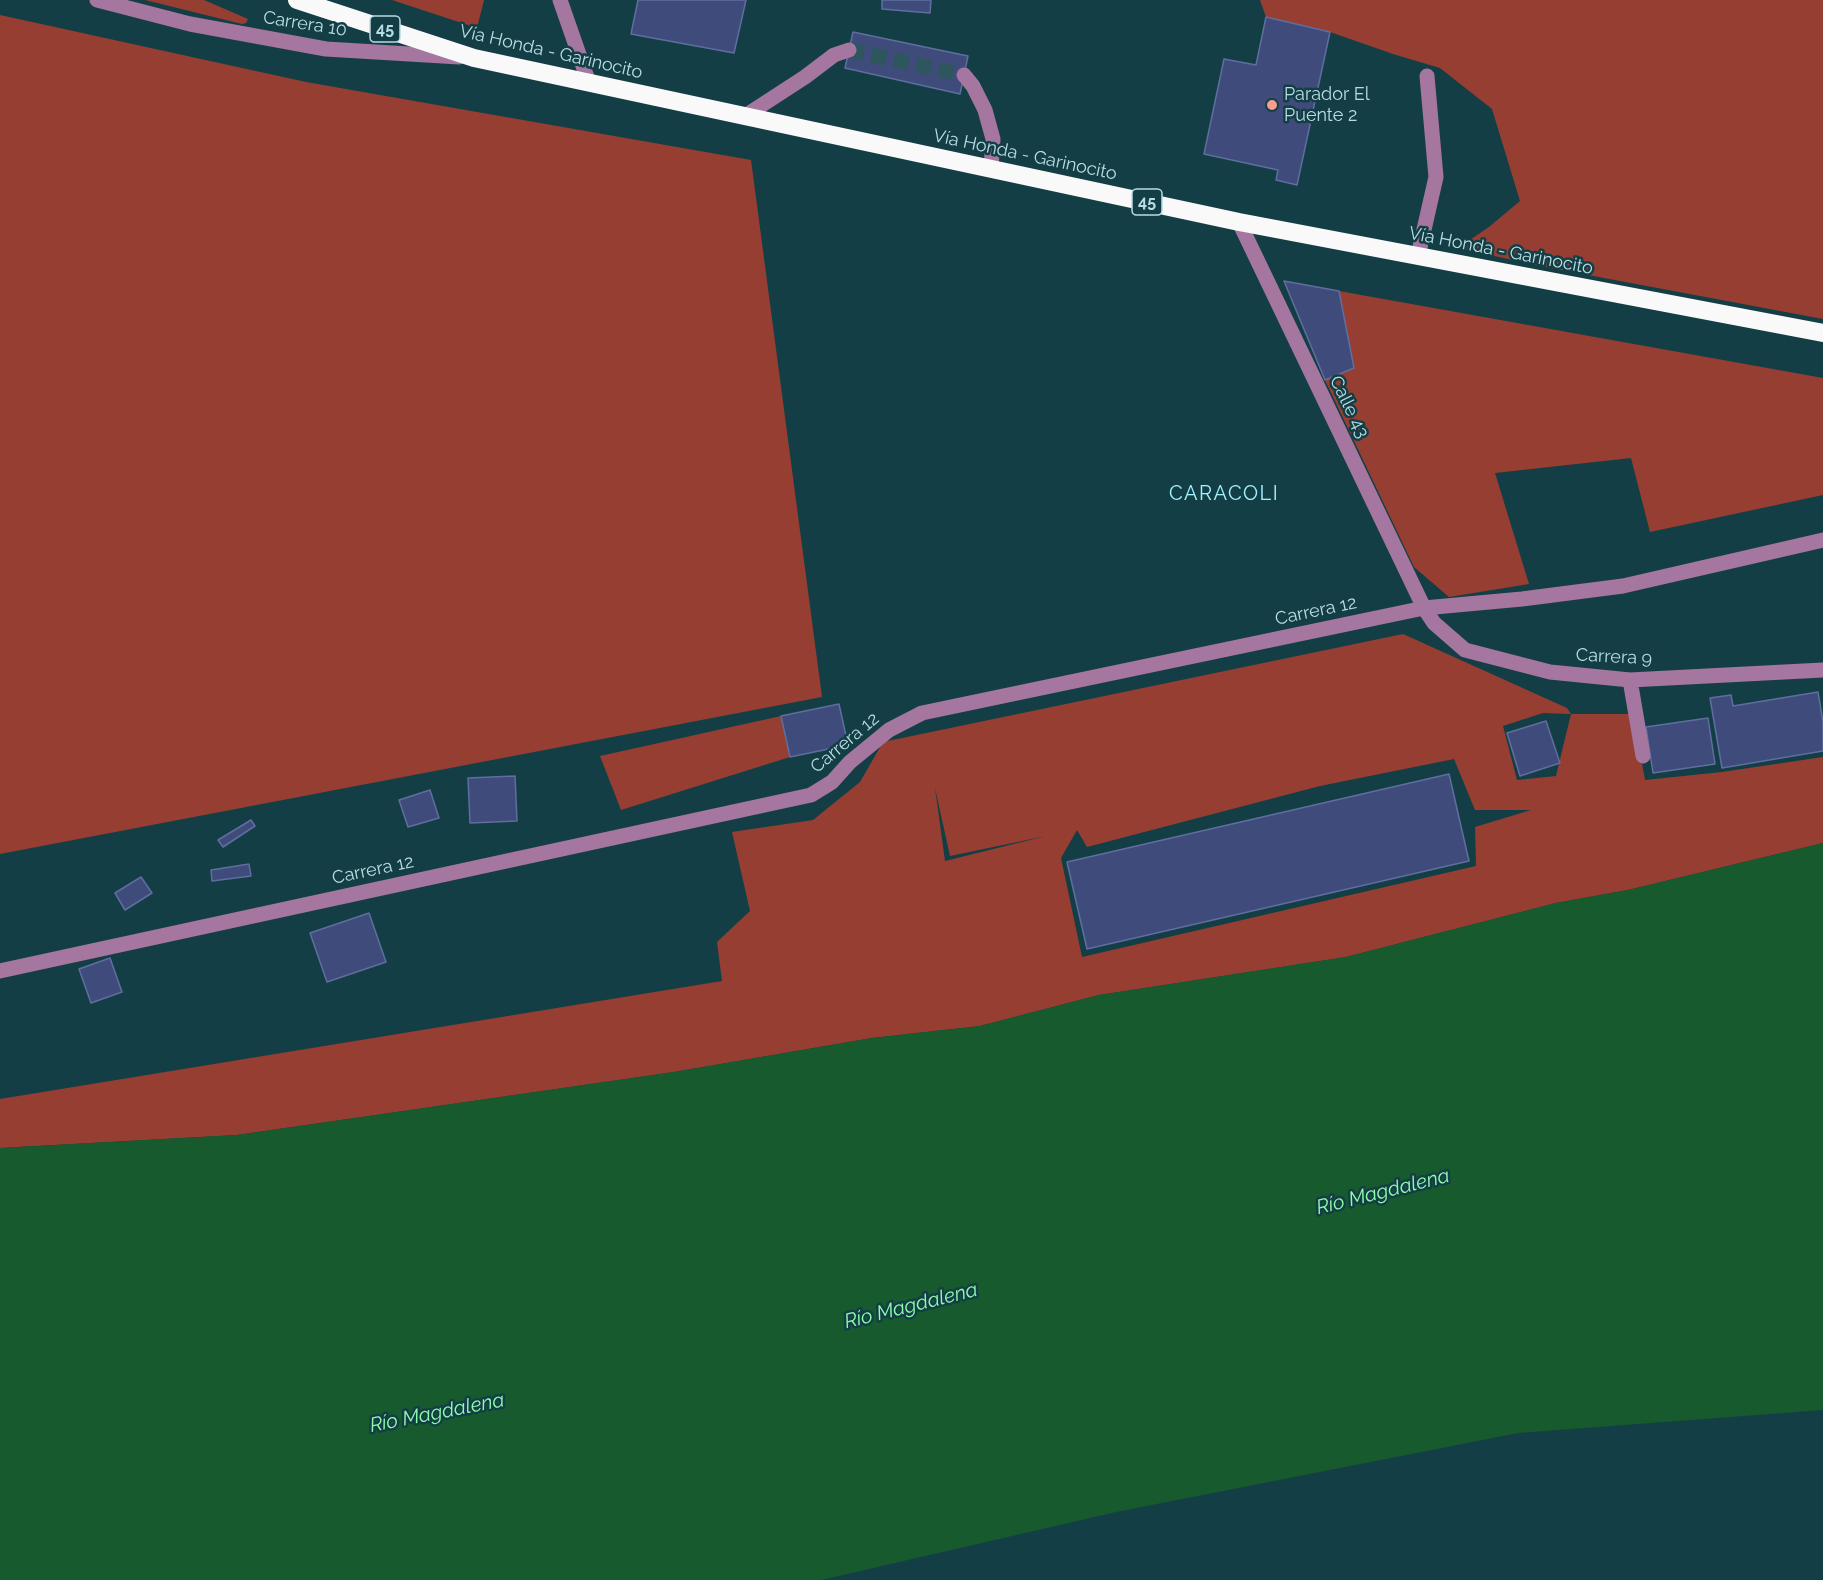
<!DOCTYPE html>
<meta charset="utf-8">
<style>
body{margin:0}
canvas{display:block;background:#143e45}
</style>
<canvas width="1823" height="1580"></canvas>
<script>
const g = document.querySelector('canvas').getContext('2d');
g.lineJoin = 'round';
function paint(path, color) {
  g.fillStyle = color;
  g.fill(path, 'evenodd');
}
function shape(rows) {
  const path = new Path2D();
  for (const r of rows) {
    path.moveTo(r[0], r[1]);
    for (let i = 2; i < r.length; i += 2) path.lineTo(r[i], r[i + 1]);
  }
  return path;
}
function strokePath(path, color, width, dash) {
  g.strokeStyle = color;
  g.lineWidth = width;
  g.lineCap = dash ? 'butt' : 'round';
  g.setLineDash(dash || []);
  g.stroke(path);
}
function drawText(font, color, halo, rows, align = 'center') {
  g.font = font + ' Raleway,sans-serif';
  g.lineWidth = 5;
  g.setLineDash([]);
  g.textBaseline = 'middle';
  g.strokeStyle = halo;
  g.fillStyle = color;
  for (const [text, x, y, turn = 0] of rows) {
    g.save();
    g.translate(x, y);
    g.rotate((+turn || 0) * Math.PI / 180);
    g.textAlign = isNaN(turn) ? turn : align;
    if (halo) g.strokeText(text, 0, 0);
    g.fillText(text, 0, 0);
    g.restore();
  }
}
paint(shape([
 [145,0,204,0,248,19,246,23,242,24],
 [392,0,484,0,477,28],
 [1260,0,1823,0,1823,319,1540,266,1458,248,1489,227,1520,201,1492,109,1440,68,1393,54,1330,32,1266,17],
 [0,15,306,82,751,160,822,697,0,854],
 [1339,291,1823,378,1823,495,1650,532,1631,458,1495,473,1529,584,1449,597,1414,567,1325,380,1354,368],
 [1403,634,1567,708,1571,714,1630,714,1635,725,1645,780,1722,772,1823,757,1823,843,1628,890,1556,903,1346,957,1099,995,980,1026,872,1038,674,1072,237,1135,0,1148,0,1099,722,981,717,942,750,911,732,832,813,820,860,782,883,742],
 [1543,713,1571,714,1556,776,1517,780,1503,726],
 [1454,759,1475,810,1531,810,1475,827,1476,866,1082,957,1061,858,1077,830,1087,847,1320,786],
 [935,788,950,856,1046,836,945,861],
 [781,716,790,757,621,810,600,756]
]), '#963e32');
paint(shape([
 [1823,843,1823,1410,1518,1433,1116,1512,821,1580,0,1580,0,1148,237,1135,674,1072,872,1038,980,1026,1099,995,1346,957,1556,903,1628,890]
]), '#165a2d');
const building = shape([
 [638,0,746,0,734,53,631,34,638,0],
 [882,0,931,0,930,13,882,9,882,0],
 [1266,17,1330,32,1297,185,1276,180,1278,170,1204,154,1224,59,1256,65,1266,17],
 [853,32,968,56,960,94,845,68,853,32],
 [1284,281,1339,291,1354,368,1325,380,1284,281],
 [1818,692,1823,722,1823,751,1722,768,1710,698,1731,695,1733,706,1818,692],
 [839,704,848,745,790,757,781,716,839,704],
 [1708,718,1715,764,1653,773,1646,727,1708,718],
 [1546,721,1560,763,1520,776,1507,733,1546,721],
 [1449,774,1469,861,1087,949,1067,862,1449,774],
 [515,776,517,821,470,823,468,778,515,776],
 [430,790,439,818,408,827,399,800,430,790],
 [251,820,255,826,223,847,218,840,251,820],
 [249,864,251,876,212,881,211,870,249,864],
 [141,877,152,893,125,910,115,893,141,877],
 [369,913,386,962,327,982,310,933,369,913],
 [110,958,122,992,91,1003,79,969,110,958]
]);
paint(building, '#3f4c7b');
strokePath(building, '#5f6e9f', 1.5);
strokePath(shape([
 [849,50,964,75]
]), '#2d565d', 15, [15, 8]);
strokePath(shape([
 [97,0,190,24,326,49,459,57],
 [560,0,589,83],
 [964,75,973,86,985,110,993,139,991,169],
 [745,116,805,77,834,55,849,50],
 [1239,222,1424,608,1434,623,1465,650,1550,672,1630,680,1823,670],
 [1418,256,1436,177,1427,76],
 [1630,680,1643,756],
 [0,971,811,795,832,782,850,762,889,730,922,713,1424,608,1522,599,1623,586,1823,540]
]), '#a576a0', 15);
strokePath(shape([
 [297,0,474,58,1239,222,1823,333]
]), '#f9f9f9', 18);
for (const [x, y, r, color] of [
 [1272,105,6,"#f59d8e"]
]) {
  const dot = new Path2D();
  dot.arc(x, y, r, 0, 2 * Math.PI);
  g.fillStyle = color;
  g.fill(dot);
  strokePath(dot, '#143e45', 2);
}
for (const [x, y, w] of [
 [385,29,30],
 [1147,202,30]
]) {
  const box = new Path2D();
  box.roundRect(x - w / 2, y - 13, w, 26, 4.5);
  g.fillStyle = '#143e45';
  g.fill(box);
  strokePath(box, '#b8dce3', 1.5);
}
drawText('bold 16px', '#b8dce3', null, [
 ["45",385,29],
 ["45",1147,202]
]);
drawText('18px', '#b8dce3', '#143e45', [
 ["Carrera 10",305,24,9],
 ["Vía Honda - Garinocito",551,52,13],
 ["Vía Honda - Garinocito",1025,155,12],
 ["Vía Honda - Garinocito",1501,251,11],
 ["Calle 43",1349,407,64],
 ["Carrera 12",1316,611,-12],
 ["Carrera 9",1614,657,3],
 ["Carrera 12",845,743,-40],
 ["Carrera 12",373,870,-12]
]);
drawText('18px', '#b8dce3', '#143e45', [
 ["Parador El",1284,95],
 ["Puente 2",1284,116]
], 'left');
g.letterSpacing = '1.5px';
drawText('20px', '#a2f0ff', '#143e45', [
 ["CARACOLI",1224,494]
]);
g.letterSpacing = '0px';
drawText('italic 20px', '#8ffdaa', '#143e45', [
 ["Río Magdalena",1383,1192,-14],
 ["Río Magdalena",911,1306,-14],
 ["Río Magdalena",437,1413,-11]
]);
</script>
